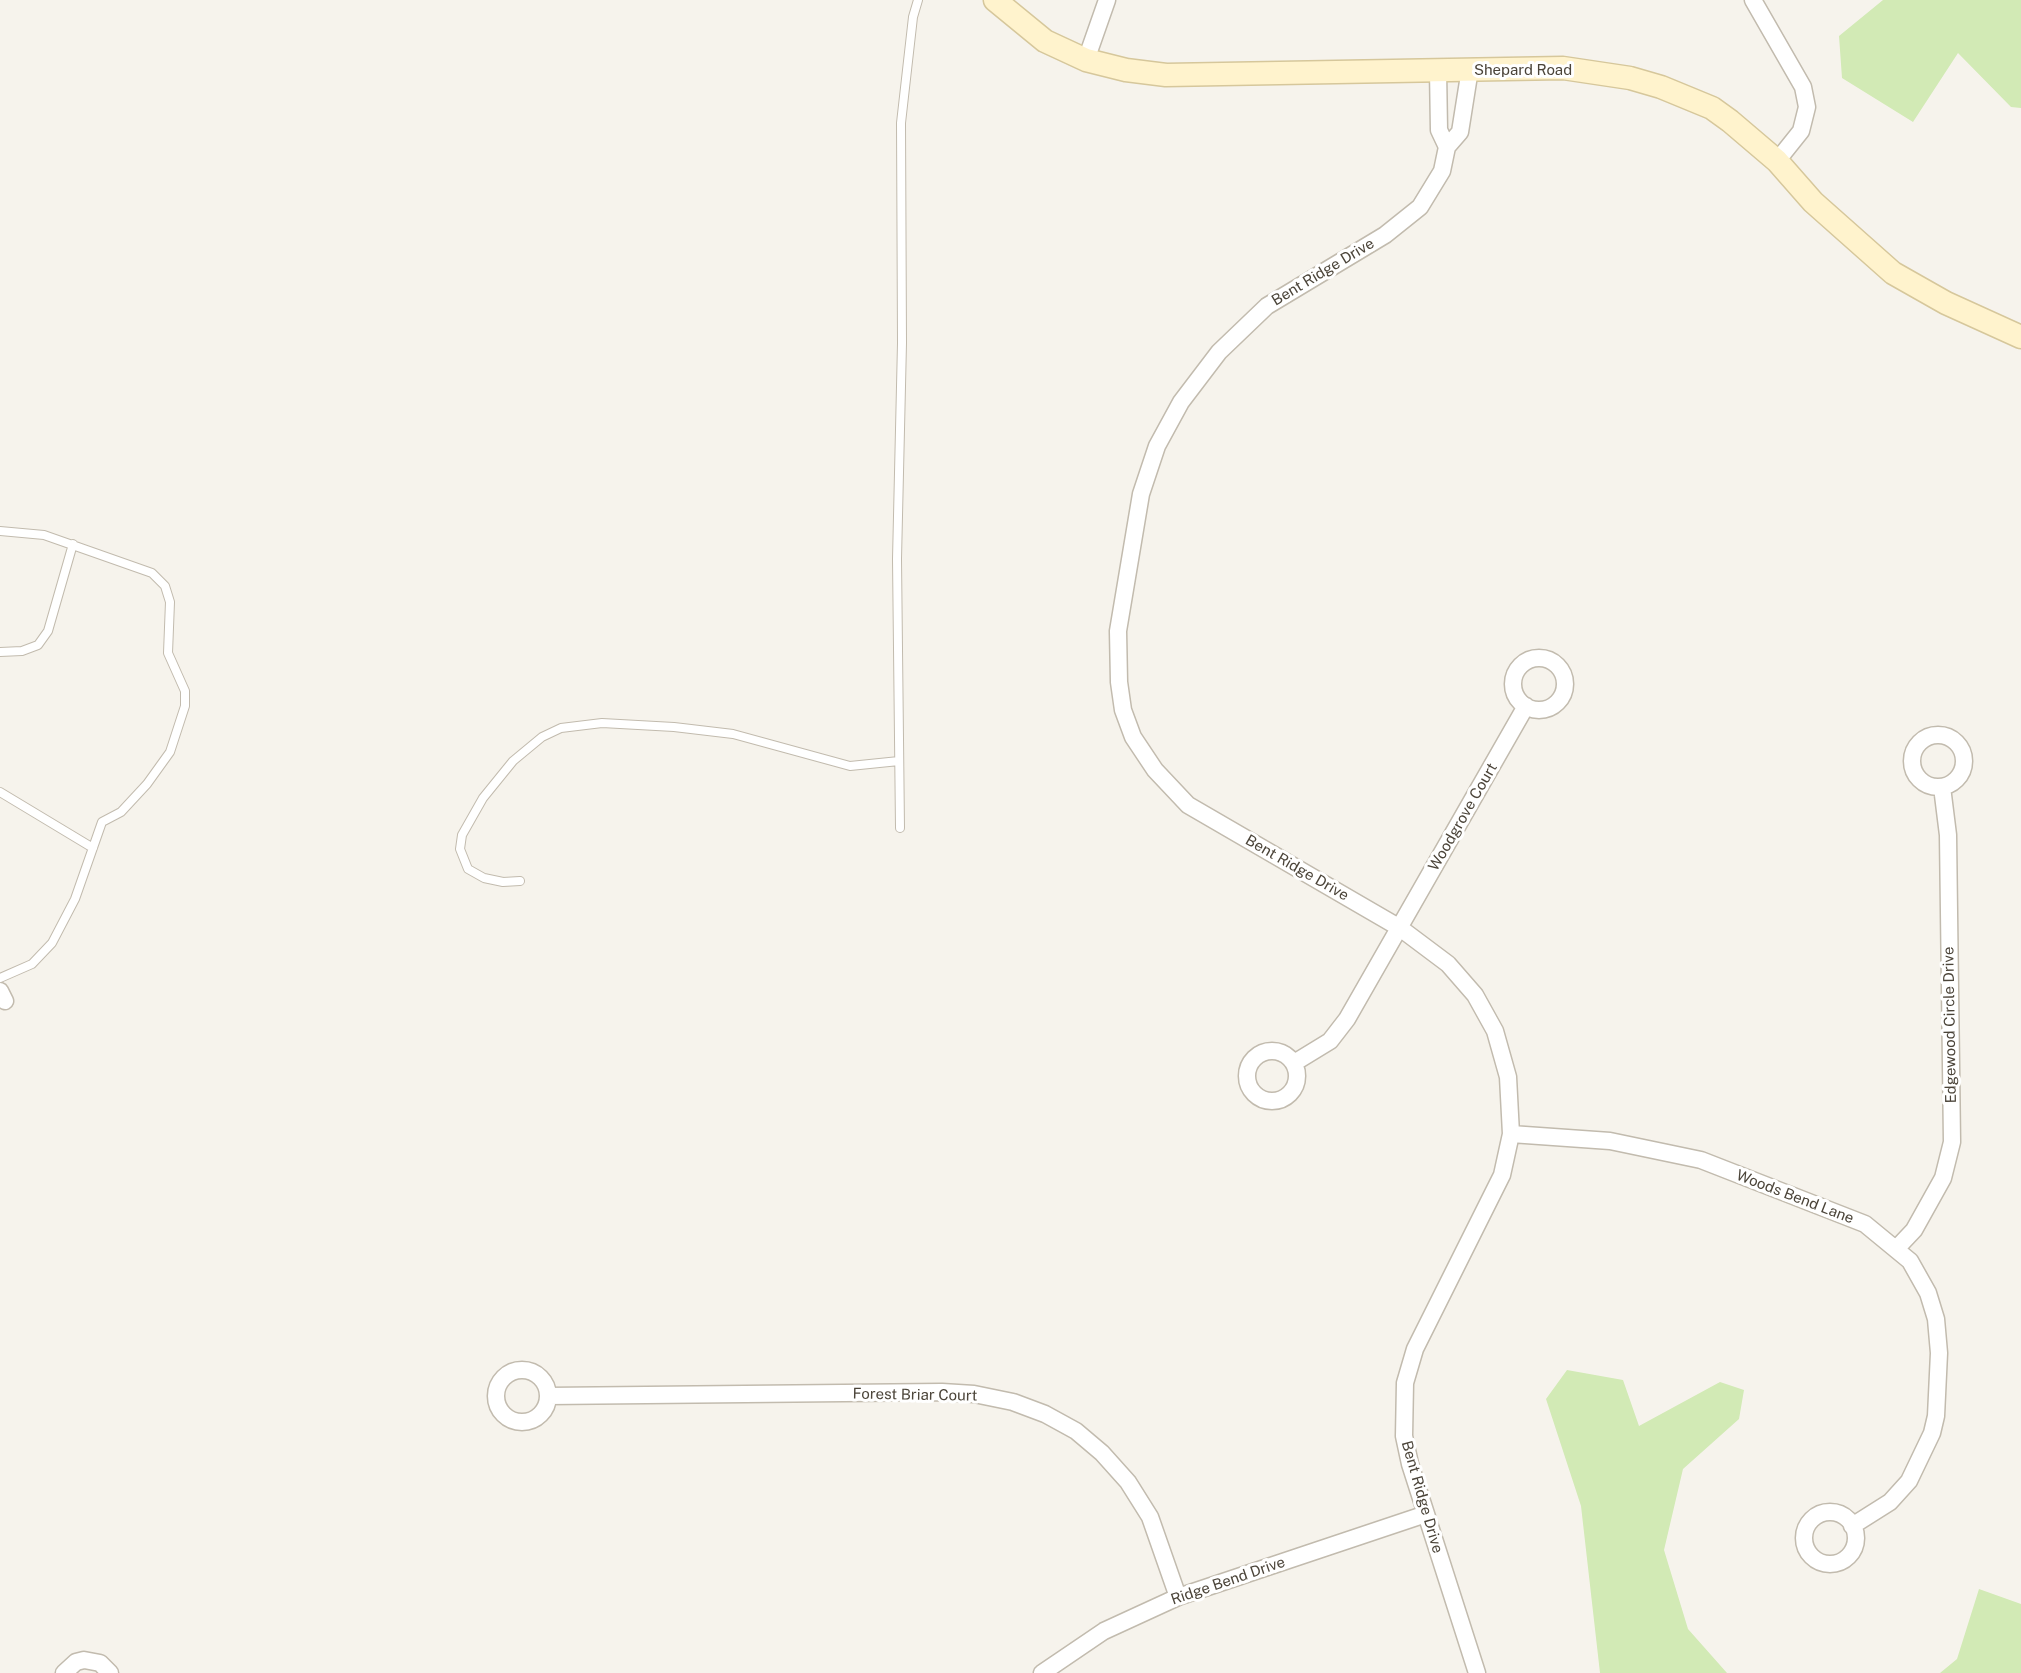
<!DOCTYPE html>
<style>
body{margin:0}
canvas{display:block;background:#f6f3ec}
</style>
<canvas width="2021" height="1673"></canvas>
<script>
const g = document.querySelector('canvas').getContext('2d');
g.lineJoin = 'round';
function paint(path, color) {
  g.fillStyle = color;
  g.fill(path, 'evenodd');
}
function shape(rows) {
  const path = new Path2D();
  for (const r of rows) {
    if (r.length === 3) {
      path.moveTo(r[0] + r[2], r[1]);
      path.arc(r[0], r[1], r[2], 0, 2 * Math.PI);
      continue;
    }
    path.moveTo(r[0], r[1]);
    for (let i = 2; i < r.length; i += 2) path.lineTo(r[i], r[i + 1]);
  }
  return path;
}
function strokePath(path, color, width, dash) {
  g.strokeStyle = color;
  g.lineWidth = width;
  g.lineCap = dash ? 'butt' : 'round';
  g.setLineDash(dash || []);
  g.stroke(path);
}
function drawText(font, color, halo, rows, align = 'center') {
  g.font = font + ' "Public Sans",sans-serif';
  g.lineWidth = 6;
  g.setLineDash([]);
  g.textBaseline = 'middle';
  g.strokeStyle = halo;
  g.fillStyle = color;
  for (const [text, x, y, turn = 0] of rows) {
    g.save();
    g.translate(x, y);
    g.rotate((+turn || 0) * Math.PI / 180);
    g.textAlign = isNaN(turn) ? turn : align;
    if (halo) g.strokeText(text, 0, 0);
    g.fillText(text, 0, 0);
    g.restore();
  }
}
paint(shape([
 [1883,0,2021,0,2021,108,2011,107,1958,53,1913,122,1842,78,1839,36],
 [1567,1370,1623,1380,1639,1426,1720,1382,1744,1390,1739,1419,1683,1469,1664,1550,1688,1629,1727,1673,1600,1673,1581,1506,1546,1399],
 [1979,1589,2021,1604,2021,1673,1940,1673,1957,1659]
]), '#d2eab5');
const lane = shape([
 [0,531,44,535,152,573,165,586,170,602,168,653,185,691,185,706,170,752,147,784,121,812,102,822,75,899,52,943,32,964,0,978],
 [0,652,22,651,38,645,48,631,73,544],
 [0,792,93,848],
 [900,828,897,559,902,343,901,123,913,17,918,0],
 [520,881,503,882,484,878,468,869,460,849,462,835,483,798,513,761,542,737,561,728,602,723,674,727,733,734,850,766,899,761]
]);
const street = shape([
 [1753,0,1803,87,1807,107,1801,131,1777,161],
 [1086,60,1107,0],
 [1470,69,1460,132,1447,147,1442,171,1420,207,1385,235,1267,306,1219,352,1181,402,1157,446,1141,494,1118,631,1119,682,1123,710,1133,737,1155,770,1188,805,1400,928,1448,964,1475,995,1495,1031,1508,1077,1511,1134,1502,1175,1415,1349,1405,1383,1404,1436,1410,1464,1477,1673],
 [1438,70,1439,130,1447,147],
 [1539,684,26],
 [1938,761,26],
 [0,991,5,1001],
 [1272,1076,25],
 [1294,1063,1330,1041,1347,1019,1526,706],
 [1511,1134,1610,1141,1701,1160,1865,1224,1910,1261,1928,1293,1936,1319,1939,1353,1936,1416,1932,1433,1909,1481,1890,1502,1852,1526],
 [1897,1248,1914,1230,1943,1178,1952,1142,1948,835,1942,787],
 [522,1396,26],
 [548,1396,942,1392,974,1394,1013,1402,1045,1414,1076,1431,1102,1453,1128,1482,1150,1517,1178,1597],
 [1830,1538,26],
 [64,1673,76,1662,84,1660,100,1663,110,1673],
 [1042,1673,1104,1631,1178,1597,1426,1514]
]);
const secondary = shape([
 [995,0,1045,41,1086,60,1126,70,1166,75,1563,68,1630,78,1661,87,1712,108,1730,121,1777,161,1813,202,1893,273,1946,303,2021,337]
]);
strokePath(lane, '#c2bbae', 10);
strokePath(street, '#c2bbae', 19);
strokePath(secondary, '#d6c79b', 25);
strokePath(lane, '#fff', 8);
strokePath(street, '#fff', 16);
strokePath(secondary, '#fff3cd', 22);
drawText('15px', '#4b4439', '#fff', [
 ["Shepard Road",1523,70],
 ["Bent Ridge Drive",1323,272,-31],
 ["Woodgrove Court",1463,817,-60],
 ["Bent Ridge Drive",1297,868,30],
 ["Edgewood Circle Drive",1950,1025,-91],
 ["Woods Bend Lane",1795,1197,21],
 ["Forest Briar Court",915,1395,1],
 ["Bent Ridge Drive",1422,1497,74],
 ["Ridge Bend Drive",1228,1581,-19]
]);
</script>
